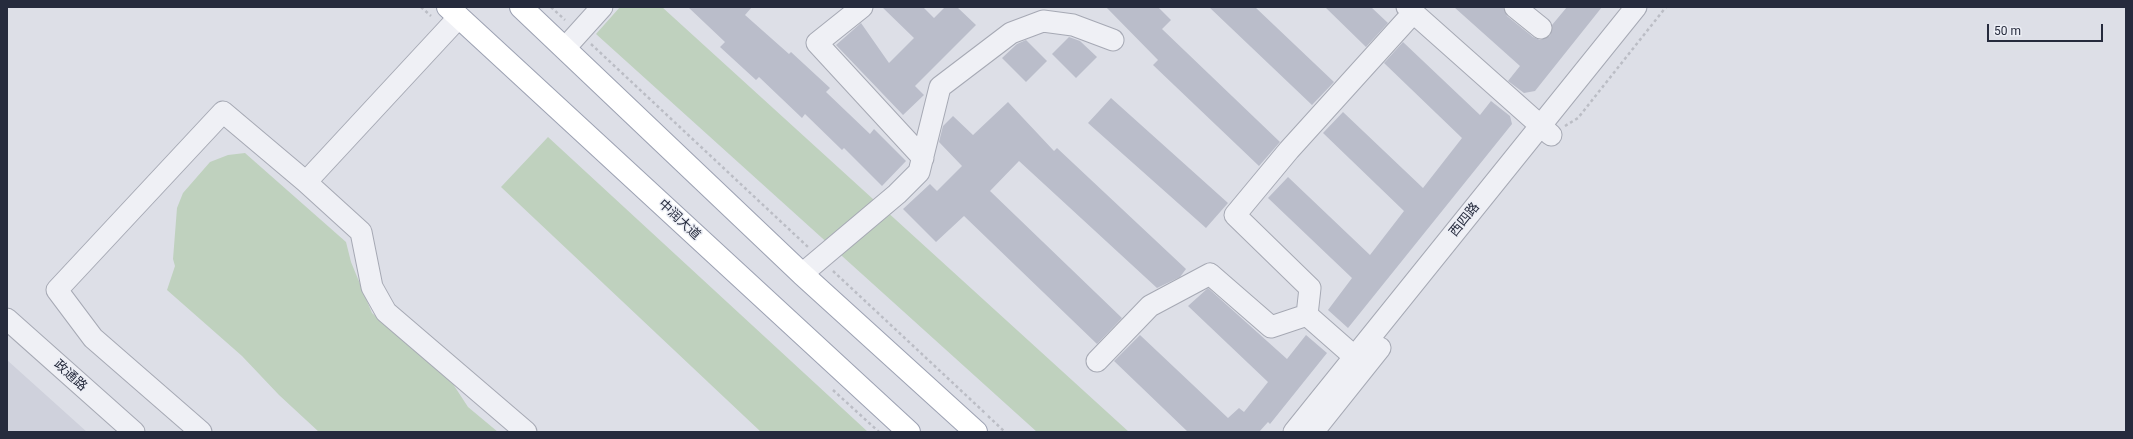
<!DOCTYPE html>
<meta charset="utf-8">
<style>
body{margin:0}
#map{position:relative;width:2133px;height:439px;overflow:hidden;background:#dddfe7;font-family:Roboto,sans-serif}
canvas{display:block}
.frame{position:absolute;inset:0;border:8px solid #262b3d;pointer-events:none}
.scale{position:absolute;left:1987px;top:24px;width:116px;height:18px;box-sizing:border-box;border:2px solid #262b3d;border-top:0;padding-left:5px;font-size:12px;line-height:14px;white-space:nowrap;color:#262b3d;-webkit-text-stroke:3px #eceef5;paint-order:stroke}
</style>
<div id="map">
<canvas width="2133" height="439"></canvas>
<div class="frame"></div>
<div class="scale">50 m</div>
</div>
<script>
const g = document.querySelector('canvas').getContext('2d');
g.lineJoin = 'round';
function paint(path, color) {
  g.fillStyle = color;
  g.fill(path, 'evenodd');
}
function shape(rows) {
  const path = new Path2D();
  for (const r of rows) {
    path.moveTo(r[0], r[1]);
    for (let i = 2; i < r.length; i += 2) path.lineTo(r[i], r[i + 1]);
  }
  return path;
}
function strokePath(path, color, width, dash) {
  g.strokeStyle = color;
  g.lineWidth = width;
  g.lineCap = dash ? 'butt' : 'round';
  g.setLineDash(dash || []);
  g.stroke(path);
}
function drawText(font, color, halo, rows, align = 'center') {
  g.font = font + ' Roboto,"Noto Sans SC",sans-serif';
  g.lineWidth = 3;
  g.setLineDash([]);
  g.textBaseline = 'middle';
  g.strokeStyle = halo;
  g.fillStyle = color;
  for (const [text, x, y, turn = 0] of rows) {
    g.save();
    g.translate(x, y);
    g.rotate((+turn || 0) * Math.PI / 180);
    g.textAlign = isNaN(turn) ? turn : align;
    if (halo) g.strokeText(text, 0, 0);
    g.fillText(text, 0, 0);
    g.restore();
  }
}
paint(shape([
 [7,360,87,432,7,432]
]), '#cfd1dc');
paint(shape([
 [620,7,662,7,1129,432,1037,432,596,34],
 [548,137,868,432,761,432,501,187],
 [245,153,346,242,351,262,372,313,453,384,468,407,498,432,319,432,279,395,242,356,167,290,175,266,173,259,177,208,183,193,210,162,228,155]
]), '#bfd1be');
paint(shape([
 [688,7,752,7,745,15,789,54,791,52,830,88,826,92,870,134,874,129,906,161,882,186,844,148,842,150,805,114,802,118,759,77,756,80,720,47,725,42],
 [882,7,923,7,934,18,945,7,957,7,976,25,915,86,924,95,903,115,836,45,861,23,889,63,914,38],
 [1106,7,1158,7,1171,20,1162,29,1280,142,1259,166,1153,65,1158,60],
 [1209,7,1255,7,1334,82,1312,105],
 [1325,7,1371,7,1388,23,1366,47],
 [1454,7,1503,7,1507,16,1533,37,1540,40,1550,36,1552,25,1567,7,1602,7,1535,91,1524,93,1508,81,1520,66],
 [1069,37,1080,41,1097,57,1076,78,1052,54],
 [1026,40,1047,61,1026,82,1002,58,1017,44],
 [1403,42,1480,115,1491,101,1510,116,1512,124,1348,328,1328,310,1352,278,1268,198,1288,177,1370,255,1404,211,1323,133,1343,112,1423,188,1462,138,1384,63],
 [1111,98,1228,203,1206,228,1088,123],
 [1008,102,1054,151,1057,148,1186,269,1180,277,1157,288,1019,161,990,191,1122,318,1097,344,964,216,936,242,903,209,930,184,937,191,962,166,939,142,943,126,953,116,973,135],
 [1208,288,1287,359,1306,335,1327,353,1270,424,1268,422,1259,432,1188,432,1114,361,1140,335,1228,418,1239,408,1244,412,1268,382,1188,306]
]), '#babdca');
const minor = shape([
 [862,7,817,43,923,158],
 [1407,7,1551,135],
 [1515,7,1541,28],
 [565,48,602,7],
 [306,182,361,232,372,287,386,312,526,432],
 [802,274,897,194,919,172,940,87,1011,33,1043,21,1073,25,1113,40],
 [1307,315,1310,288,1235,215,1289,150,1413,13],
 [7,319,134,432],
 [1097,361,1150,306,1210,274,1271,327,1307,315,1365,366],
 [201,432,93,338,57,290,223,112,306,182,459,17],
 [1294,432,1636,7],
 [1313,432,1380,348]
]);
const major = shape([
 [448,7,909,432],
 [521,7,802,274,976,432]
]);
strokePath(minor, '#a6a9b4', 23);
strokePath(major, '#9ca1b2', 24);
strokePath(shape([
 [421,7,431,16],
 [551,7,565,20],
 [591,44,808,247],
 [1565,126,1578,118,1666,7],
 [833,271,985,413],
 [833,390,879,432],
 [988,416,1005,432]
]), '#bbbdc5', 2.5, [3, 3]);
strokePath(minor, '#eff0f5', 21);
strokePath(major, '#fff', 22);
drawText('13px', '#262b3d', '#eceef5', [
 ["中润大道",679,220,43],
 ["西四路",1465,220,-51],
 ["政通路",70,376,42]
]);
</script>
